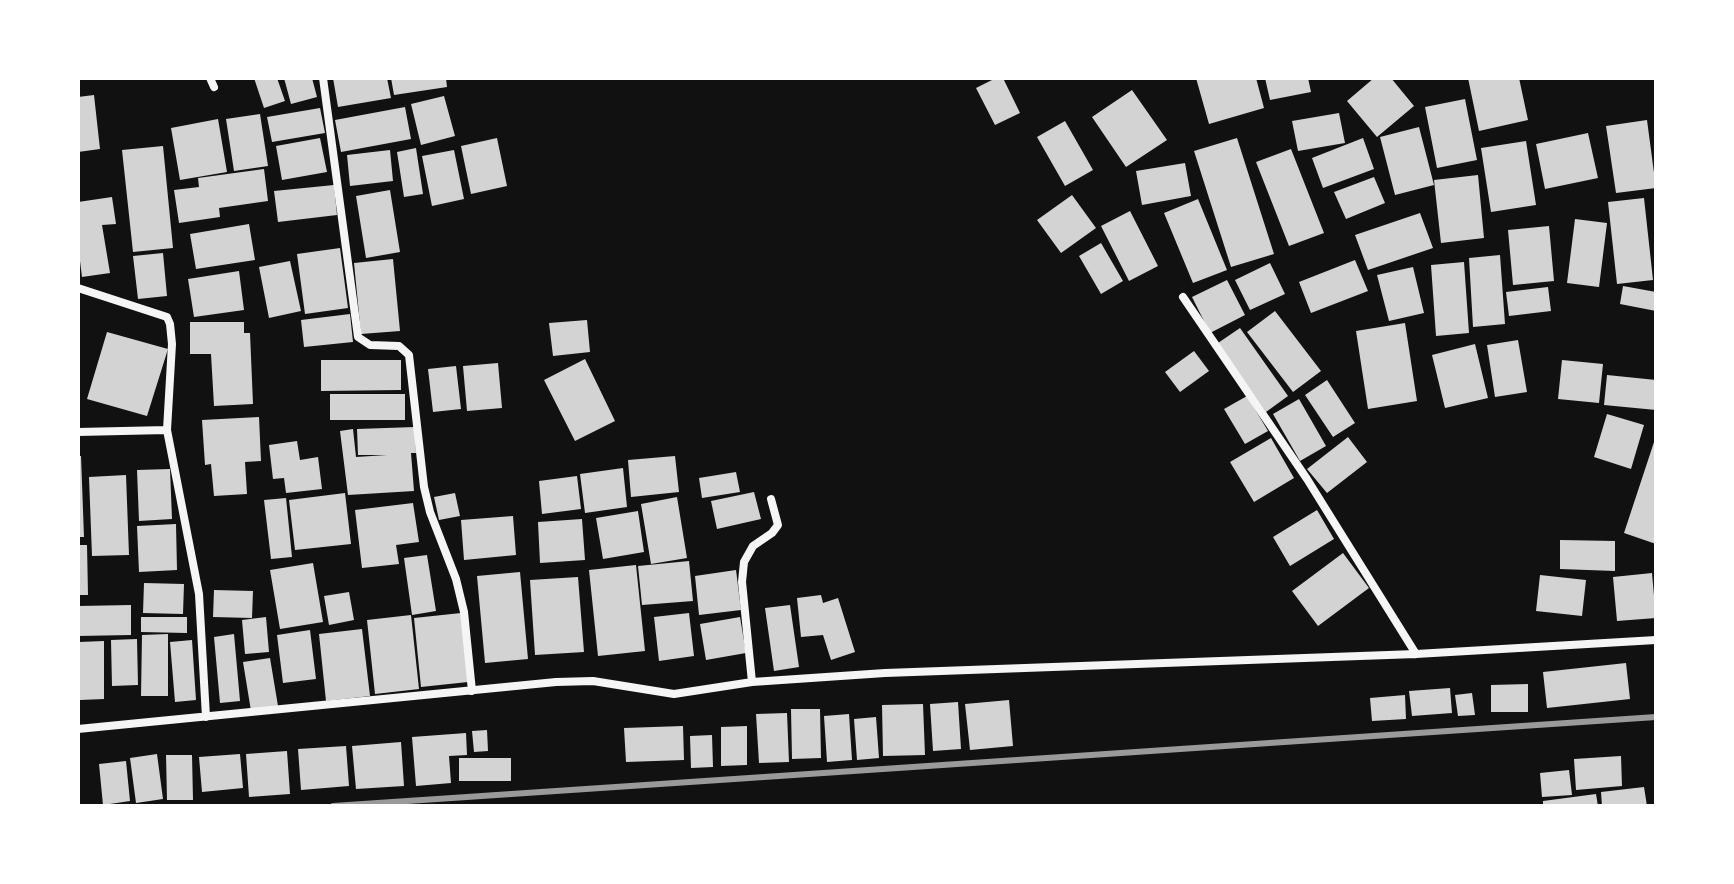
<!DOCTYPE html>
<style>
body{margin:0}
#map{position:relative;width:1734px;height:884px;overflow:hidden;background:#111;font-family:Helvetica,sans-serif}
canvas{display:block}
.frame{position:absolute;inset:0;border:80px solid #fff;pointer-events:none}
</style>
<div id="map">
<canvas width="1734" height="884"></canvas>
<div class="frame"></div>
</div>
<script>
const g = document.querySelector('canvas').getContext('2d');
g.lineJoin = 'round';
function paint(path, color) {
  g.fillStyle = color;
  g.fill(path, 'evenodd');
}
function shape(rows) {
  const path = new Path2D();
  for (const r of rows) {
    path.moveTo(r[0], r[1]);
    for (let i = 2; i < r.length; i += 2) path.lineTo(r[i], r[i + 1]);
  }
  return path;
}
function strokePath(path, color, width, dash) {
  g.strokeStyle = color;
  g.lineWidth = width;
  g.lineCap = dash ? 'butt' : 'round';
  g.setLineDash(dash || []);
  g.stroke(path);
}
paint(shape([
 [254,78,277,78,285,101,264,108],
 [284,78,312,78,317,97,291,104],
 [333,78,387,78,391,98,338,107],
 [391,78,446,78,447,87,394,95],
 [996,78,1003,78,1020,113,995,125,976,88],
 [1196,78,1256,78,1264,108,1209,124],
 [1265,78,1308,78,1311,92,1270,100],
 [1374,78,1391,78,1414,106,1377,137,1347,101],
 [1468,78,1519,78,1528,120,1479,131],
 [1132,90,1167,140,1126,167,1092,117],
 [94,95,100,149,78,152,78,97],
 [444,96,455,136,421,145,411,104],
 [1465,99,1477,160,1437,168,1425,107],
 [405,107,411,139,341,152,335,120],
 [320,108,325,133,272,142,267,117],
 [1339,113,1345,143,1298,151,1292,121],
 [260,114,268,166,234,171,226,119],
 [218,119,227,172,180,180,171,128],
 [1647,120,1656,188,1616,193,1606,126],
 [1065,121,1093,170,1065,186,1037,137],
 [1419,127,1434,185,1395,195,1380,137],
 [1588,133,1598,178,1545,189,1536,144],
 [320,138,327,172,282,180,276,146],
 [497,138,507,186,471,194,461,146],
 [1237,138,1274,254,1231,267,1194,151],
 [1363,138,1374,169,1323,188,1312,158],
 [1526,141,1536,205,1491,212,1481,148],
 [163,146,173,248,133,252,122,150],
 [416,148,423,194,404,197,397,152],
 [1291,149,1324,233,1289,246,1256,162],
 [390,150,393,181,350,186,347,155],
 [454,150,464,199,432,206,422,156],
 [1185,163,1191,196,1142,205,1136,171],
 [264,169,268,201,219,208,220,217,179,223,174,190,199,187,198,178],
 [1478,175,1484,238,1441,243,1434,180],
 [1374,177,1385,203,1346,219,1334,192],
 [334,185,337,215,278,222,274,191],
 [390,190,400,252,366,258,356,196],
 [1072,195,1096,228,1061,253,1037,220],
 [112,197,116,224,102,225,110,273,82,277,78,245,78,202],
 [1644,198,1653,280,1617,284,1608,202],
 [1198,199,1227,270,1193,283,1164,213],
 [1130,211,1158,266,1129,281,1101,226],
 [1420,213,1433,248,1368,270,1355,235],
 [1575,219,1607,223,1599,287,1567,283],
 [249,224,255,260,196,269,190,234],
 [1549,226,1554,281,1513,285,1508,230],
 [1101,243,1123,281,1101,294,1079,256],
 [340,248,348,308,305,314,297,254],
 [163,253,167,296,138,299,133,256],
 [1500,255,1505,324,1473,327,1469,258],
 [393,259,400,331,361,334,354,263],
 [1355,260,1368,291,1311,313,1299,282],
 [290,261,301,311,269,318,259,267],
 [1464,262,1469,333,1436,336,1431,265],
 [1270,263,1285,294,1250,310,1235,280],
 [1413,267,1424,313,1389,321,1377,275],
 [239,271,244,310,194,317,188,279],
 [1227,280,1245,315,1210,333,1192,297],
 [1623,286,1656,292,1656,311,1620,304],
 [1548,287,1551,311,1509,316,1506,292],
 [1275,311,1321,371,1293,392,1247,332],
 [350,314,353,342,304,347,301,320],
 [587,320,590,352,553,356,549,323],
 [190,322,244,322,244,333,250,333,253,404,214,406,211,354,190,354],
 [1405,323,1417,401,1368,409,1356,331],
 [1240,328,1288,396,1266,412,1218,343],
 [107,332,168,349,147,416,87,399],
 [1518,340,1527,392,1495,397,1487,345],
 [1475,344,1488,398,1445,408,1432,355],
 [1194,351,1209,371,1180,392,1165,372],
 [585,359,615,421,575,441,544,380],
 [321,360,401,360,401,390,321,391],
 [1562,360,1603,364,1599,403,1558,399],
 [498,363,502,408,467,411,463,366],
 [456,366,461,409,433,412,428,369],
 [1607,375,1656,380,1656,410,1604,405],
 [1327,380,1355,423,1333,437,1305,395],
 [330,394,405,394,405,420,330,420],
 [1247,396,1268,431,1245,444,1224,409],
 [1299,399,1326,446,1300,461,1273,414],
 [1607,414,1644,425,1631,469,1594,457],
 [259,417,261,461,245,462,247,494,214,496,211,464,205,465,202,420],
 [415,427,416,453,411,453,414,491,348,495,340,431,353,429,356,457,387,455,358,455,357,429],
 [1348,437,1367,462,1327,493,1307,469],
 [1271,438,1294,478,1254,502,1230,462],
 [1655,439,1656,439,1656,544,1624,533],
 [297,441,300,460,318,457,322,489,286,493,284,478,273,479,269,445],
 [78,456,81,456,84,537,78,537],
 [675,456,679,492,631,497,628,460],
 [623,468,627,507,585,513,580,474],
 [170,469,172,519,139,521,137,470],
 [736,472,740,492,702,498,699,478],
 [126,475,129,555,92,556,89,477],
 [577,476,581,509,542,514,539,481],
 [754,492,761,519,717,529,711,501],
 [345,493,351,544,295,550,289,500],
 [455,493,460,516,439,520,434,497],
 [677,497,687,558,651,564,641,504],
 [286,498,292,557,271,559,264,500],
 [413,503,419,542,396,545,399,564,362,568,355,510],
 [1317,510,1334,539,1290,566,1273,537],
 [638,511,644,552,603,559,596,518],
 [513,516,516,555,464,560,461,520],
 [582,519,585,560,540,563,538,522],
 [176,524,177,570,139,572,137,526],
 [1560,540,1615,541,1615,571,1560,569],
 [78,545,87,545,88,595,78,595],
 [1343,553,1369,588,1318,626,1292,591],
 [427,555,436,611,412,615,404,558],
 [689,561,693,601,642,605,638,566],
 [313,563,323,622,280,629,270,570],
 [636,565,645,651,598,656,589,570],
 [736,570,741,610,699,615,695,576],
 [520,572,528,659,485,663,477,576],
 [1652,573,1656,618,1617,621,1613,577],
 [1540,575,1586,580,1582,616,1536,611],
 [578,577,584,652,535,655,530,580],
 [144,583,184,584,183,614,143,613],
 [214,590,253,591,252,618,213,617],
 [349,592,354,620,329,625,324,596],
 [821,595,823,603,838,598,855,652,831,660,823,635,801,637,797,598],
 [131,605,131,635,78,636,78,606],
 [790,605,799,667,774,671,765,608],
 [461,613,468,682,421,687,414,618],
 [689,613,694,656,659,661,654,617],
 [411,615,419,689,375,694,367,620],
 [141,617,187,617,187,633,141,632],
 [266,617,269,652,245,654,242,620],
 [740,617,746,653,706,660,700,624],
 [362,629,370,696,326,701,319,634],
 [310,630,316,679,283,683,277,635],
 [168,634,168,696,141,696,142,635],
 [234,634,240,701,220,703,214,637],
 [137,639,138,685,112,686,111,640],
 [192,640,196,700,175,702,170,642],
 [104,641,104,699,80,700,79,642],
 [270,658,278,706,251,711,243,662],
 [1626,663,1630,699,1547,708,1543,672],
 [1528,684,1528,712,1491,712,1491,685],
 [1450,688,1452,713,1412,716,1409,691],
 [1472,693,1475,715,1458,716,1455,695],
 [1405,695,1406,719,1372,721,1370,698],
 [1009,700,1013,746,970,750,965,704],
 [958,702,961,749,933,751,930,704],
 [923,704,925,755,883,756,882,705],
 [791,709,820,709,821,758,792,759],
 [787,713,789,762,759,763,756,714],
 [849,714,852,760,827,762,824,716],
 [876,717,879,758,857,760,854,719],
 [683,726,684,760,626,762,624,728],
 [747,726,747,765,721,766,721,727],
 [487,730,488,751,474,752,472,731],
 [466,733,467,755,449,756,451,783,416,786,412,737],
 [712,735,713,767,691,768,690,736],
 [401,742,404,786,356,789,352,746],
 [346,746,349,786,301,790,298,749],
 [287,751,290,794,249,797,246,754],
 [157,754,163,799,136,803,130,758],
 [240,754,243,788,202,792,199,757],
 [166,755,192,755,193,800,167,800],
 [1621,756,1622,786,1576,790,1574,759],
 [459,758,511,758,511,781,459,781],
 [126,761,130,801,103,805,99,764],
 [1569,770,1572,795,1542,797,1540,773],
 [1644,787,1647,806,1602,806,1601,792],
 [1596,794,1598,806,1543,806,1543,801]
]), '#d3d3d3');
strokePath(shape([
 [210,78,214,87],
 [323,78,358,337,370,345,399,346,409,355,424,487,430,512,456,579,464,612,472,691],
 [78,288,167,317,170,324,172,344,167,430,78,432],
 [1183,297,1307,479,1416,654],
 [167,430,199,594,206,717],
 [752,682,742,582,744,562,753,546,772,533,778,525,771,499],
 [78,729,556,682,593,681,674,694,752,682,885,673,1416,654,1656,640]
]), '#f5f5f5', 8);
strokePath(shape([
 [333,806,1656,717]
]), '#9a9a9a', 6);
</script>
